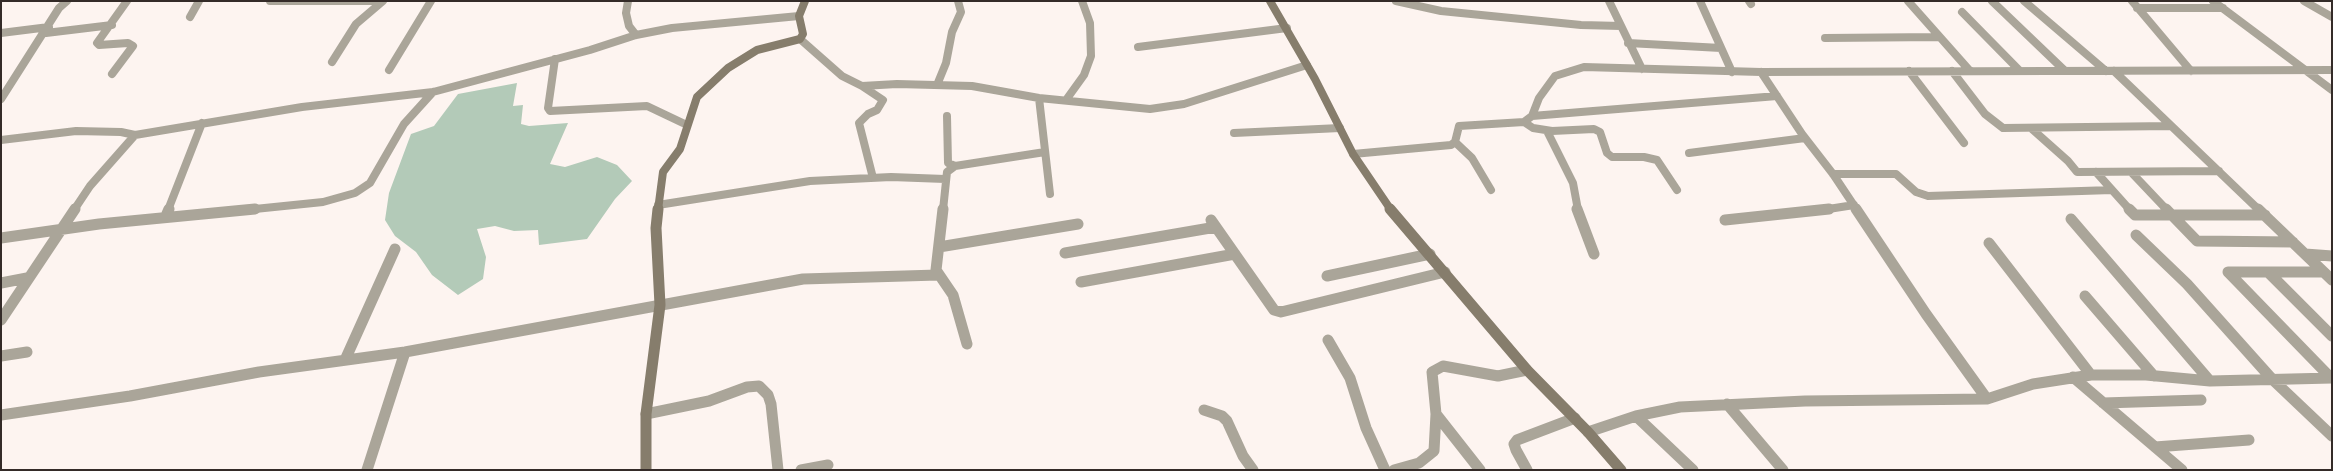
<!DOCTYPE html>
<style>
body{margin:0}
#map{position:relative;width:2333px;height:471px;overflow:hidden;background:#fdf4f0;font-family:"Fira Sans",sans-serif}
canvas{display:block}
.frame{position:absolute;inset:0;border:2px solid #342b28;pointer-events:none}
</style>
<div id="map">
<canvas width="2333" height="471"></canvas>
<div class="frame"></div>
</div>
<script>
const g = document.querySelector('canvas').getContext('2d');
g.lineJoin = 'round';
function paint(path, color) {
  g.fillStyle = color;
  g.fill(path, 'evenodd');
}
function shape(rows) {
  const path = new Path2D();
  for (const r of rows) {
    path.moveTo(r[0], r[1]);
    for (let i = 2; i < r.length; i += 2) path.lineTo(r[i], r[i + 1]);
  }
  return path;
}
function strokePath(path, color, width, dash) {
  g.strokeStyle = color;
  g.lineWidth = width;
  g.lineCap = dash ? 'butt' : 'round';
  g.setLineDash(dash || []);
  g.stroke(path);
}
paint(shape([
 [517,83,513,106,523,105,521,124,529,126,568,123,550,164,565,167,597,157,617,165,632,181,615,199,587,239,539,245,538,230,514,231,495,226,477,229,486,257,483,279,458,295,432,275,416,252,395,236,385,220,389,193,411,134,434,126,458,94]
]), '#b3cab8');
strokePath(shape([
 [270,1,382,1],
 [628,1,626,13,629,26,636,35],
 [1396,1,1441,11,1581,25,1621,26],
 [1609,1,1642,69],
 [1700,1,1732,72],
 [1749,1,1751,4],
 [1908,1,1970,71],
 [1992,1,2064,70],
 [2024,1,2106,71],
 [2132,1,2191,71],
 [2213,1,2332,90],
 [2304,1,2332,17],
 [2137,8,2223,8],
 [1962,12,2019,70],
 [190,17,199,1],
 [1,33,49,27],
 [46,33,112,25],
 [1825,38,1939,37],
 [800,39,842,76,862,86,897,84,972,86,1039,98,1150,109,1184,104,1307,65],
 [1628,43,1721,48],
 [1138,47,1287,28],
 [555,59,548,108,550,111,647,106,687,125],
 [332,62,356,24,383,1],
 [389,70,431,1],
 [1909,71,1964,143],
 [1952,71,1985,114,2003,128,2171,126],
 [2114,71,2259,210],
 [1761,72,1802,134,1833,174,1857,210],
 [112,74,133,46,128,43,99,45,97,43,127,1],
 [937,85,946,63,952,32,961,12,958,1],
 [862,86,883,100,877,110,868,114,859,123,873,178],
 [1039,98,1050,194],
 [1,99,59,8,67,1],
 [1066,100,1084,75,1091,56,1090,23,1082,1],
 [947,116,948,163,955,166],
 [1532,116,1777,96],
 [1524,122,1533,128,1552,131,1594,129,1600,132,1607,153,1612,157,1644,157,1657,160,1677,190],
 [2032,129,2068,161,2077,172,2219,171],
 [1547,131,1573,183,1578,210],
 [1234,133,1340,128],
 [1,140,76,131,121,132,135,135],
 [1455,142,1472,158,1491,190],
 [1689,153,1805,138],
 [1353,154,1451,145,1455,142,1459,126,1524,122,1532,116,1539,98,1555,76,1584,67,1761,72,2332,70],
 [2096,172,2130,210],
 [2131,172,2167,210],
 [1833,174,1896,174,1916,192,1928,196,2112,190],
 [658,205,810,181,891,177,945,179],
 [74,210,90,186,135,135,302,107,433,92,590,50,636,35,672,28,799,16],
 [168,210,202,123],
 [245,210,323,202,355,193,370,183,404,124,433,92],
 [943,210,947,172,955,166,1045,152],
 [1822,210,1854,205]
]), '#aaa599', 8);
strokePath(shape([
 [943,209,936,270,953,295,967,344],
 [1577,209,1594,254],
 [1856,209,1926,314,1987,399],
 [2129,209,2135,215,2265,215],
 [2166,209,2197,241,2293,242],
 [2258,209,2332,280],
 [166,216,169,209],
 [2071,219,2210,381],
 [1211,220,1274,310,1281,312,1445,272],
 [1725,220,1829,209],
 [2136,235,2187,284,2272,379,2332,436],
 [1,238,99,224,255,209],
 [1989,243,2091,375],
 [939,247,1078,224],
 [1065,253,1216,227],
 [2305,254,2332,256],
 [2228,272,2331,378],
 [2228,272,2323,272],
 [2268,272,2332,336],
 [1327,276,1430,254],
 [1081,282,1235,254],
 [1,283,27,278],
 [2085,296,2154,376],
 [1,320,75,209],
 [1328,340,1350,378,1366,428,1385,470],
 [1,356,27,352],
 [345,360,395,249],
 [2073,377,2182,470],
 [2103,403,2201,400],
 [1727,404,1783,470],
 [1204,410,1222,416,1227,421,1243,456,1253,470],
 [646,414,709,401,747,387,759,386,768,395,771,404,778,470],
 [1436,414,1480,470],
 [1,415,130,396,259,372,405,352,803,279,938,275],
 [1636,416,1693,470],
 [1588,432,1636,416,1680,407,1805,401,1987,399,2033,384,2091,375,2146,375,2210,381,2332,378],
 [2155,447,2249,440],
 [367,470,405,352],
 [801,470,828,465],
 [1394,470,1419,463,1434,451,1436,414,1432,372,1443,366,1498,376,1527,370],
 [1527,470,1516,450,1514,444,1517,440,1575,418]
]), '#aaa599', 11);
strokePath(shape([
 [1270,1,1315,79,1353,154,1391,210],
 [658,210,663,172,680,149,697,97,728,68,757,50,800,39,803,34,799,16,805,1]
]), '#867d6c', 8);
strokePath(shape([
 [1390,209,1527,370,1588,432,1621,470],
 [646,470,646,414,660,305,656,228,658,209]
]), '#867d6c', 11);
</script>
